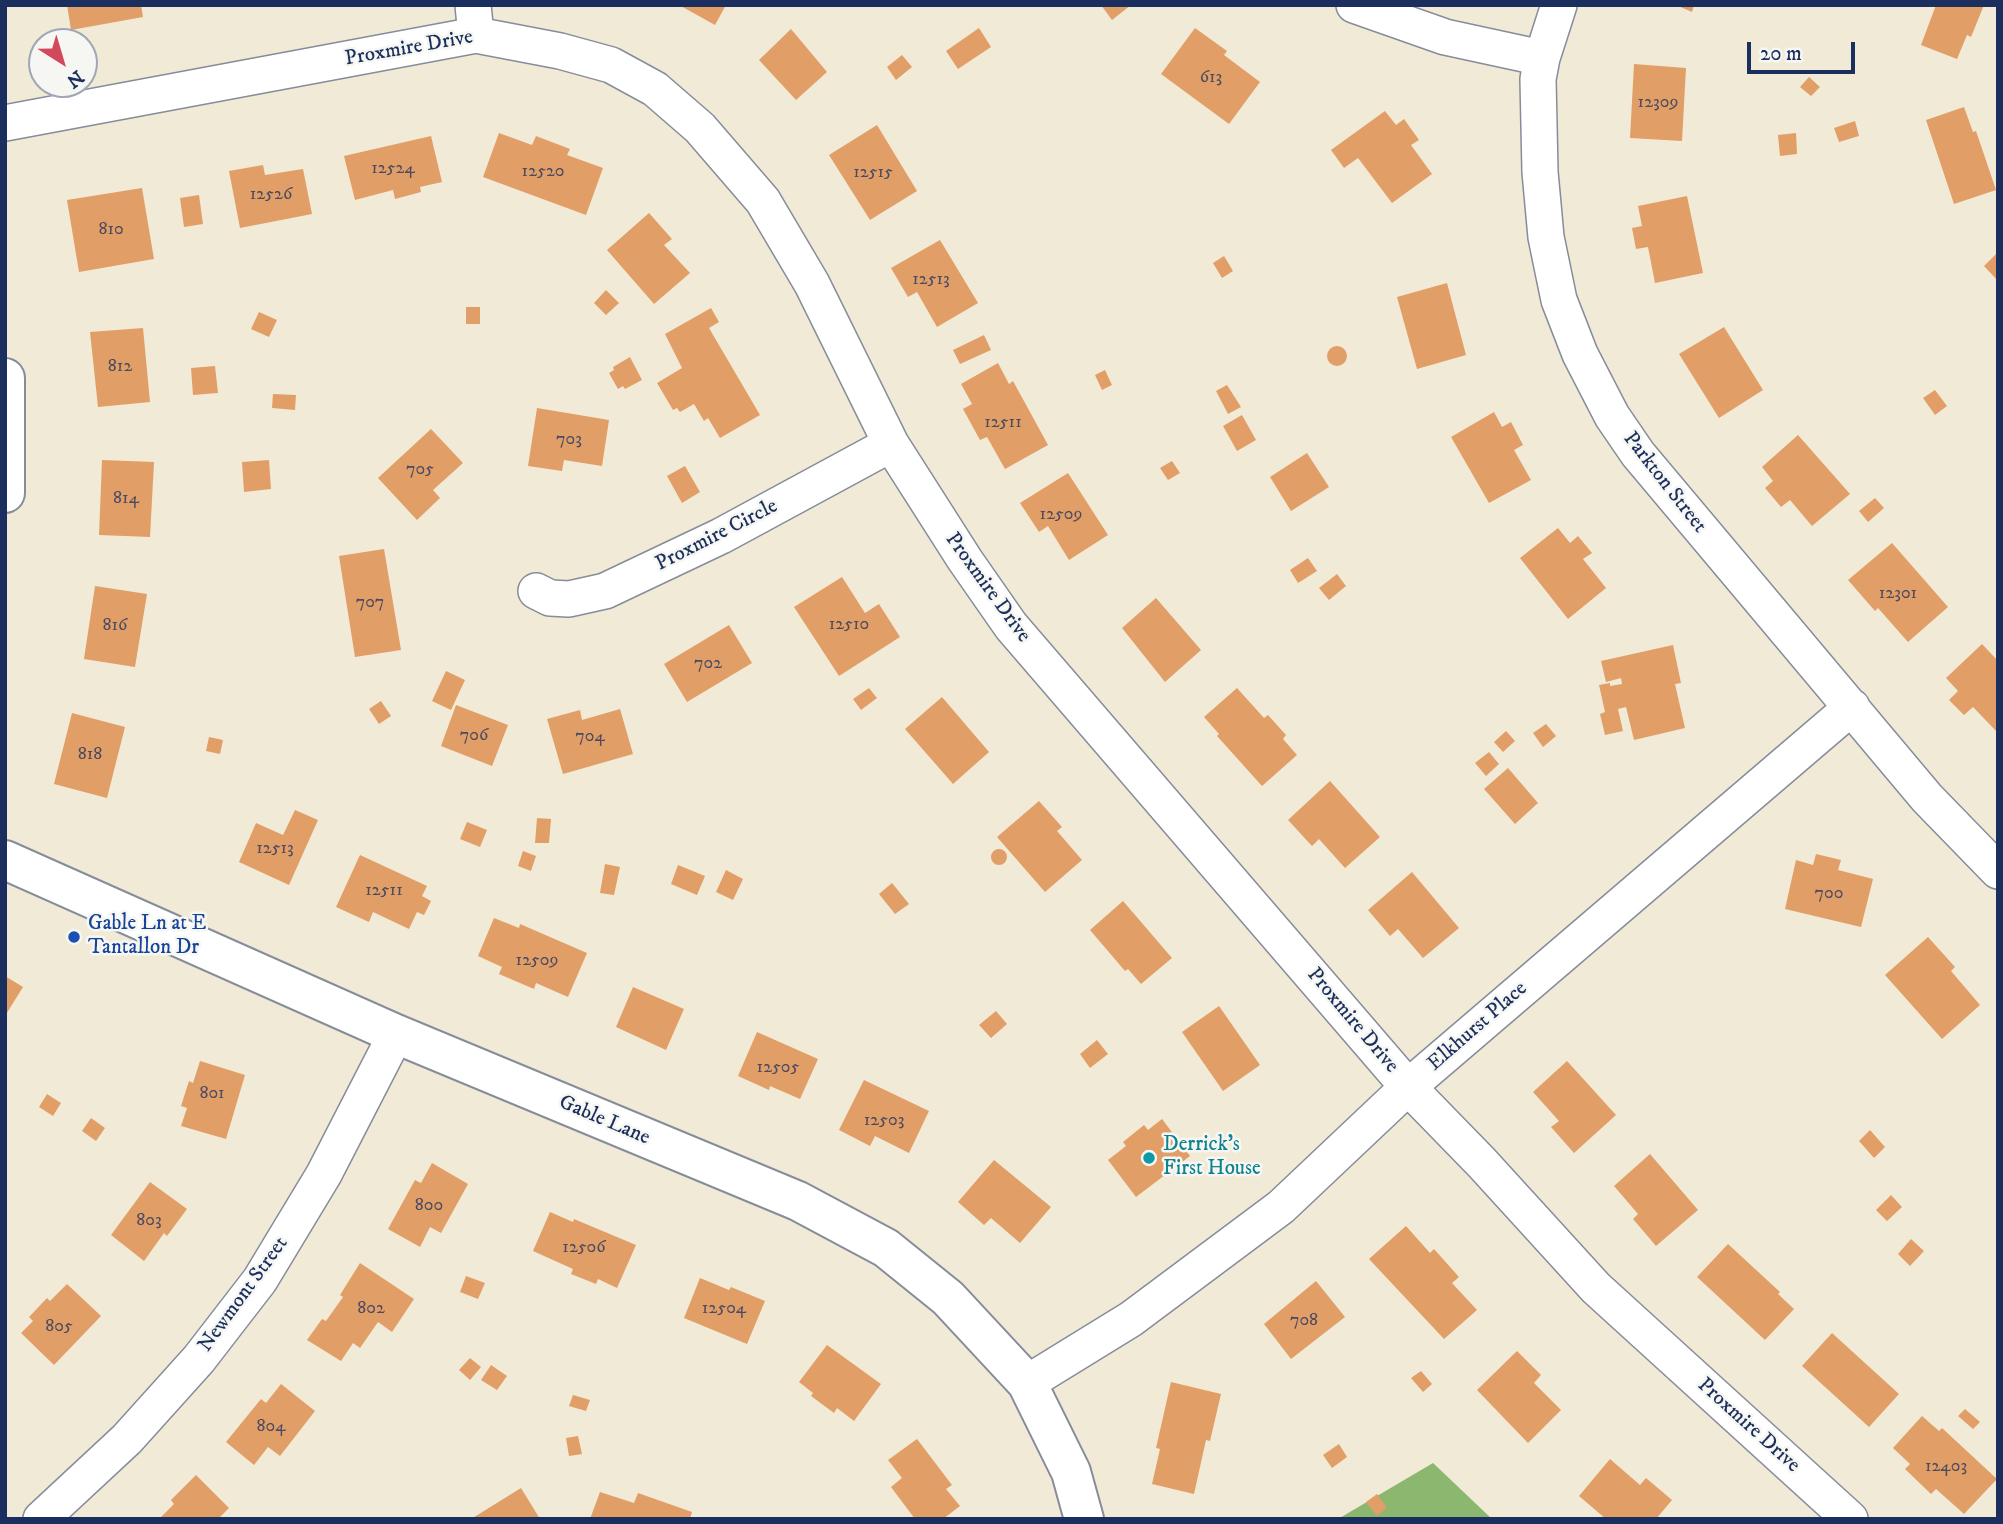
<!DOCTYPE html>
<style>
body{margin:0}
#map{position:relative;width:2003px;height:1524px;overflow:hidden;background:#f1ead6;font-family:"IM FELL DW Pica",serif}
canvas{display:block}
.frame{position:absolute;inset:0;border:7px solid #1b2f5e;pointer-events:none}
.north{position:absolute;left:28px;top:28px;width:70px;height:70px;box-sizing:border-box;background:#f6f6f2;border:2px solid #9ea6b7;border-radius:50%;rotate:143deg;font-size:19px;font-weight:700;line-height:28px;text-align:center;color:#1b2f5e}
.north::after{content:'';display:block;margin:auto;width:24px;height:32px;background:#d1495b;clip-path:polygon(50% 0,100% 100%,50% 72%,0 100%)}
.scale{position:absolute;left:1747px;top:42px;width:108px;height:32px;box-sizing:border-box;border:4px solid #1b2f5e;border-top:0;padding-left:9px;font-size:21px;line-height:24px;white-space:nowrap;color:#1b2f5e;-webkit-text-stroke:5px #f6f6f2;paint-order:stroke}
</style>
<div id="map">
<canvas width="2003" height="1524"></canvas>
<div class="frame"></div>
<div class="north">N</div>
<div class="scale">20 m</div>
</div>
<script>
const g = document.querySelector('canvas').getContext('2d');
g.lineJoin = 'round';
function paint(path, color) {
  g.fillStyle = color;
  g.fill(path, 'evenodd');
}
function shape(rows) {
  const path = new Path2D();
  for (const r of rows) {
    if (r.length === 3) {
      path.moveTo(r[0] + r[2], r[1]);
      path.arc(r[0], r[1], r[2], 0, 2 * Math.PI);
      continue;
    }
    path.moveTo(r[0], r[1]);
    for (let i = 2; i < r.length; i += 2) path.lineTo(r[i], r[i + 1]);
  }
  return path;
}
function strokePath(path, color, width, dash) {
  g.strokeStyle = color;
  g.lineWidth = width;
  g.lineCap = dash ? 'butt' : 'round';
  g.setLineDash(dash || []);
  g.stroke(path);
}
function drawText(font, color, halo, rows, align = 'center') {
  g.font = font + ' "IM FELL DW Pica",serif';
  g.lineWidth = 5;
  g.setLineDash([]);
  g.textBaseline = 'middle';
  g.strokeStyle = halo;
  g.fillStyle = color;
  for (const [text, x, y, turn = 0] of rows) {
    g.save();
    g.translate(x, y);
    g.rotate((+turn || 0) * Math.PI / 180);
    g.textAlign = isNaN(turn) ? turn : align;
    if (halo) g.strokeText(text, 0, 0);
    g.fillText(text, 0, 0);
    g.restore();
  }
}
paint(shape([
 [1433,1463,1492,1519,1338,1519]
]), '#8cb76e');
paint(shape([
 [67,5,141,5,143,17,71,30],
 [679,5,726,5,715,25],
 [1101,5,1131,5,1112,20],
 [1676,5,1694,5,1692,12],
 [1936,5,1984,5,1971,37,1967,35,1957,59,1921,45],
 [979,28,991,47,958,69,946,51],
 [1195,28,1227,51,1224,55,1260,82,1229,124,1161,74],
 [791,29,827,72,796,100,759,60],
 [902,55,912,67,896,80,887,67],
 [1634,64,1686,68,1682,141,1630,138],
 [1809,77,1820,87,1811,96,1800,87],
 [1964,107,1973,132,1976,131,1996,190,1954,204,1926,120],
 [1385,111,1396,125,1404,119,1419,140,1411,145,1432,174,1392,203,1358,158,1344,168,1331,150],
 [1855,121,1859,136,1839,142,1834,128],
 [877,125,917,191,870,220,829,155],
 [499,133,532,145,536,136,570,149,567,155,603,168,586,215,483,177],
 [1796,133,1797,154,1780,156,1778,135],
 [431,136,442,182,420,187,421,192,395,199,393,190,355,200,344,156],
 [263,165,265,175,303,169,312,214,240,228,229,171],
 [142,188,154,259,79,272,67,200],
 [199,195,203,224,184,227,180,198],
 [1687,196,1703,273,1655,283,1648,247,1636,249,1632,228,1642,226,1638,206],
 [649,213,672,239,664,245,690,273,654,304,607,250],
 [940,240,978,303,937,327,917,292,908,297,891,268],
 [1998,252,1998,281,1984,266],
 [1224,256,1233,271,1222,278,1213,263],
 [1447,283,1466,355,1417,369,1397,297],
 [606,290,619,303,606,315,594,303],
 [466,307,480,307,480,324,466,324],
 [711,308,719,322,709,328,760,415,720,438,708,418,704,421,694,404,680,412,677,408,673,410,657,383,682,368,665,334],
 [259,312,277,320,269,337,251,329],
 [1724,327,1763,390,1719,418,1679,354],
 [143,328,150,402,98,407,90,332],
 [984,335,991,350,960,364,953,350],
 [1337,356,10],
 [630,357,642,380,625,389,623,386,618,389,609,373,614,370,613,367],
 [998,363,1009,384,1013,381,1048,445,1005,469,987,437,980,440,963,409,972,404,961,384],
 [215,366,218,393,193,395,191,368],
 [1105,370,1112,385,1102,390,1095,375],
 [1227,385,1241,407,1228,414,1216,391],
 [1935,390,1947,406,1935,415,1923,398],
 [273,394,296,395,295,410,272,408],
 [537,408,609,420,602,466,564,460,562,471,528,466],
 [1494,412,1502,427,1511,422,1523,445,1514,450,1531,480,1489,503,1451,437],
 [1242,415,1256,440,1237,451,1223,426],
 [431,429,463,463,433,490,440,498,417,520,378,478],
 [1798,435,1850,494,1812,526,1790,500,1781,507,1765,488,1773,481,1762,467],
 [1307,453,1329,487,1291,511,1270,477],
 [102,460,154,462,150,537,99,535],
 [269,460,271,489,244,492,242,462],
 [1172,461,1180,473,1168,480,1160,468],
 [685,466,700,492,682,503,667,476],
 [1068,473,1108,535,1069,560,1048,526,1039,532,1020,503],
 [1875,498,1884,508,1868,522,1859,511],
 [1558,528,1570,543,1578,536,1592,553,1583,559,1606,588,1568,619,1520,558],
 [1892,543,1948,607,1908,642,1878,608,1875,611,1848,580],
 [384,549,401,650,355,657,339,556],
 [1308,558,1317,571,1298,583,1290,570],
 [1337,574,1346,586,1329,600,1319,588],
 [842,577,865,613,879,604,900,637,839,676,794,607],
 [95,586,147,594,135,667,84,659],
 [1156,598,1201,650,1165,682,1122,628],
 [729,625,752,663,687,702,664,664],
 [1982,644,1998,661,1998,733,1973,707,1964,715,1949,700,1958,691,1946,678],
 [1673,645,1681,683,1675,684,1685,728,1634,740,1626,707,1618,709,1623,731,1605,735,1600,714,1605,712,1599,685,1610,683,1610,686,1622,684,1621,678,1606,682,1601,661],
 [446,671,465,680,451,710,432,701],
 [869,688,877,698,861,710,853,699],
 [1237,688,1264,718,1268,715,1286,735,1283,739,1297,755,1262,786,1217,736,1219,734,1204,717],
 [942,697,989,752,953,784,905,729],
 [381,701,391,716,379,724,369,709],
 [456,705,508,725,492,766,441,746],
 [620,709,633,754,563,774,547,719,580,710,582,720],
 [72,713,125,727,107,798,54,784],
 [1546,724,1556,736,1543,747,1533,733],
 [1506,731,1515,741,1503,752,1494,742],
 [209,737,223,740,220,754,206,751],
 [1489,752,1499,764,1486,776,1475,763],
 [1508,768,1538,803,1515,824,1484,789],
 [1330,781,1380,837,1345,868,1319,839,1312,846,1288,820],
 [1039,801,1062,827,1057,831,1082,860,1045,892,997,837],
 [295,810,318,820,289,885,239,862,256,823,283,835],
 [537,818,551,819,549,843,535,843],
 [467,822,487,830,480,847,460,839],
 [999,857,8],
 [523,851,536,856,531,871,518,866],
 [1816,854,1841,860,1838,870,1873,879,1861,927,1785,909,1796,860,1813,865],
 [360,855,427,886,422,896,431,901,424,915,417,912,409,929,373,912,369,922,336,907],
 [605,864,620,867,614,895,600,893],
 [678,865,705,876,697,895,671,884],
 [726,870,743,879,733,900,716,892],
 [1412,872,1459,928,1423,958,1398,929,1390,936,1368,910],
 [892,883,909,904,895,914,879,894],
 [1123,901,1172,958,1141,984,1128,969,1125,971,1090,930],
 [494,918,519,928,520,924,587,953,568,997,536,983,534,989,499,974,502,967,478,956],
 [1928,937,1955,967,1951,971,1980,1005,1942,1039,1885,975],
 [5,976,23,987,5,1016],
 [633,987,684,1009,666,1050,616,1027],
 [1219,1006,1260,1065,1223,1091,1182,1032],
 [996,1011,1007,1024,991,1038,979,1025],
 [757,1032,818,1059,800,1099,770,1086,769,1090,738,1076],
 [1097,1040,1108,1054,1090,1068,1080,1054],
 [200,1061,245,1075,226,1139,181,1126,187,1108,181,1106,189,1081,193,1083],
 [1567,1061,1616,1115,1574,1153,1551,1127,1559,1121,1533,1092],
 [864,1080,929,1111,909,1153,875,1136,870,1146,839,1130],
 [47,1094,61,1103,53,1116,39,1107],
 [91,1118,105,1128,96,1141,82,1131],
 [1162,1119,1190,1156,1136,1197,1108,1160,1126,1146,1123,1142,1144,1125,1148,1130],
 [1870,1130,1885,1147,1874,1158,1859,1141],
 [1650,1154,1698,1210,1656,1246,1633,1219,1638,1214,1614,1186],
 [994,1160,1051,1207,1020,1243,991,1218,984,1225,958,1202],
 [432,1163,468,1184,441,1233,430,1227,420,1247,388,1229,415,1180,421,1183],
 [150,1182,187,1209,167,1236,164,1233,144,1261,111,1235],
 [1891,1195,1902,1207,1887,1221,1876,1210],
 [550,1212,573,1222,574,1219,636,1245,617,1288,598,1279,596,1284,571,1274,573,1269,533,1251],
 [1406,1226,1430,1253,1434,1249,1459,1277,1452,1283,1477,1310,1444,1339,1369,1259],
 [1911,1239,1924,1251,1910,1266,1898,1254],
 [1728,1244,1780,1292,1778,1294,1794,1309,1765,1340,1697,1277],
 [360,1263,414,1299,392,1332,378,1322,360,1348,353,1343,341,1361,307,1340,322,1319,326,1321,343,1297,340,1295],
 [466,1276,485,1283,478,1299,460,1292],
 [700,1278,729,1290,731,1287,765,1301,747,1344,684,1318],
 [1316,1281,1345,1317,1291,1359,1264,1324],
 [67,1284,101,1316,54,1365,21,1333,33,1321,29,1317,47,1298,50,1301],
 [1832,1333,1899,1394,1869,1427,1802,1366],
 [827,1345,881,1384,854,1421,837,1408,834,1413,811,1396,813,1393,799,1382],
 [1517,1351,1541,1375,1534,1383,1561,1410,1528,1443,1477,1390],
 [470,1358,481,1367,470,1380,459,1370],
 [491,1365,507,1376,497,1390,481,1380],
 [1421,1371,1432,1384,1423,1392,1411,1378],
 [1171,1382,1221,1394,1210,1441,1206,1440,1194,1494,1152,1484,1160,1449,1156,1448],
 [281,1384,315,1411,280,1456,268,1447,254,1465,226,1442,261,1399,266,1403],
 [573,1395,590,1400,586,1411,569,1406],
 [1965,1409,1980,1422,1973,1429,1958,1416],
 [1922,1416,1939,1431,1942,1428,1997,1479,1964,1514,1936,1489,1931,1494,1905,1469,1910,1464,1893,1448],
 [578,1436,582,1454,569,1456,566,1438],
 [917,1439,952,1485,946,1489,960,1506,943,1519,915,1519,891,1487,902,1478,888,1460],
 [1339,1444,1347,1457,1332,1468,1323,1455],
 [1610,1459,1640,1485,1646,1478,1672,1500,1656,1519,1606,1519,1579,1496],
 [196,1475,229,1508,218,1519,159,1519,174,1504,171,1500],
 [521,1488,540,1519,471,1519],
 [600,1492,634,1503,638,1493,692,1512,690,1519,590,1519],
 [1377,1494,1387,1508,1377,1516,1366,1502]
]), '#e29e67');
const minor = shape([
 [473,5,476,35],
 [1354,5,1445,37,1542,58],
 [1559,5,1542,58,1538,79,1540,172,1546,237,1559,300,1580,354,1612,416,1638,454,1927,798,1998,871],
 [5,123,476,35,560,51,611,65,655,89,700,128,763,201,812,284,891,444,965,560,1011,626,1408,1087,1482,1163,1596,1288,1850,1519],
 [536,591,550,598,569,599,605,591,721,536,891,444],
 [1027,1383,1131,1319,1281,1207,1408,1087,1852,707],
 [41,1519,127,1439,199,1359,260,1280,324,1174,396,1034]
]);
const tertiary = shape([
 [5,378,5,493],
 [5,860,396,1034,798,1201,886,1248,948,1298,1027,1383,1071,1472,1084,1519]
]);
strokePath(minor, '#868c9a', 38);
strokePath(tertiary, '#868c9a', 42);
strokePath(minor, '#fff', 35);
strokePath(tertiary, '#fff', 38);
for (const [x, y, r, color] of [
 [74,937,7,"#1a4fb4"],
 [1149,1158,7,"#0f9aa8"]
]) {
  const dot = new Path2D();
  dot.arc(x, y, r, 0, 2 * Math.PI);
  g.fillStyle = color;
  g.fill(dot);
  strokePath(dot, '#f6f6f2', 2.5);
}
drawText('18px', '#4d4b60', null, [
 ["613",1211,78],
 ["12309",1658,103],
 ["12524",393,169],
 ["12520",543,172],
 ["12515",873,173],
 ["12526",271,195],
 ["810",111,230],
 ["12513",931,280],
 ["812",120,367],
 ["12511",1003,423],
 ["703",569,440],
 ["705",420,470],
 ["814",126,499],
 ["12509",1061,515],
 ["12301",1898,594],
 ["707",370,603],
 ["12510",849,625],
 ["816",115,626],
 ["702",708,664],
 ["706",474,736],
 ["704",590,737],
 ["818",90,755],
 ["12513",275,849],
 ["12511",384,891],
 ["700",1829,894],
 ["12509",537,961],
 ["12505",778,1068],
 ["801",212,1094],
 ["12503",884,1121],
 ["800",429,1206],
 ["803",149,1221],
 ["12506",584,1248],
 ["802",371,1309],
 ["12504",724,1309],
 ["708",1304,1321],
 ["805",59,1327],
 ["804",271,1427],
 ["12403",1946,1467]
]);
drawText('21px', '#1b2f5e', '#f6f6f2', [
 ["Proxmire Drive",409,49,-10],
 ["Parkton Street",1664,483,52],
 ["Proxmire Circle",717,536,-27],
 ["Proxmire Drive",987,588,54],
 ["Proxmire Drive",1352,1021,50],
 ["Elkhurst Place",1478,1027,-41],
 ["Gable Lane",604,1121,23],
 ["Newmont Street",244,1295,-54],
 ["Proxmire Drive",1748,1426,42]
]);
drawText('21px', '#164399', '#f6f6f2', [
 ["Gable Ln at E",88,925],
 ["Tantallon Dr",88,949]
], 'left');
drawText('21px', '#0d838f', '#f6f6f2', [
 ["Derrick's",1163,1146],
 ["First House",1163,1170]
], 'left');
</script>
